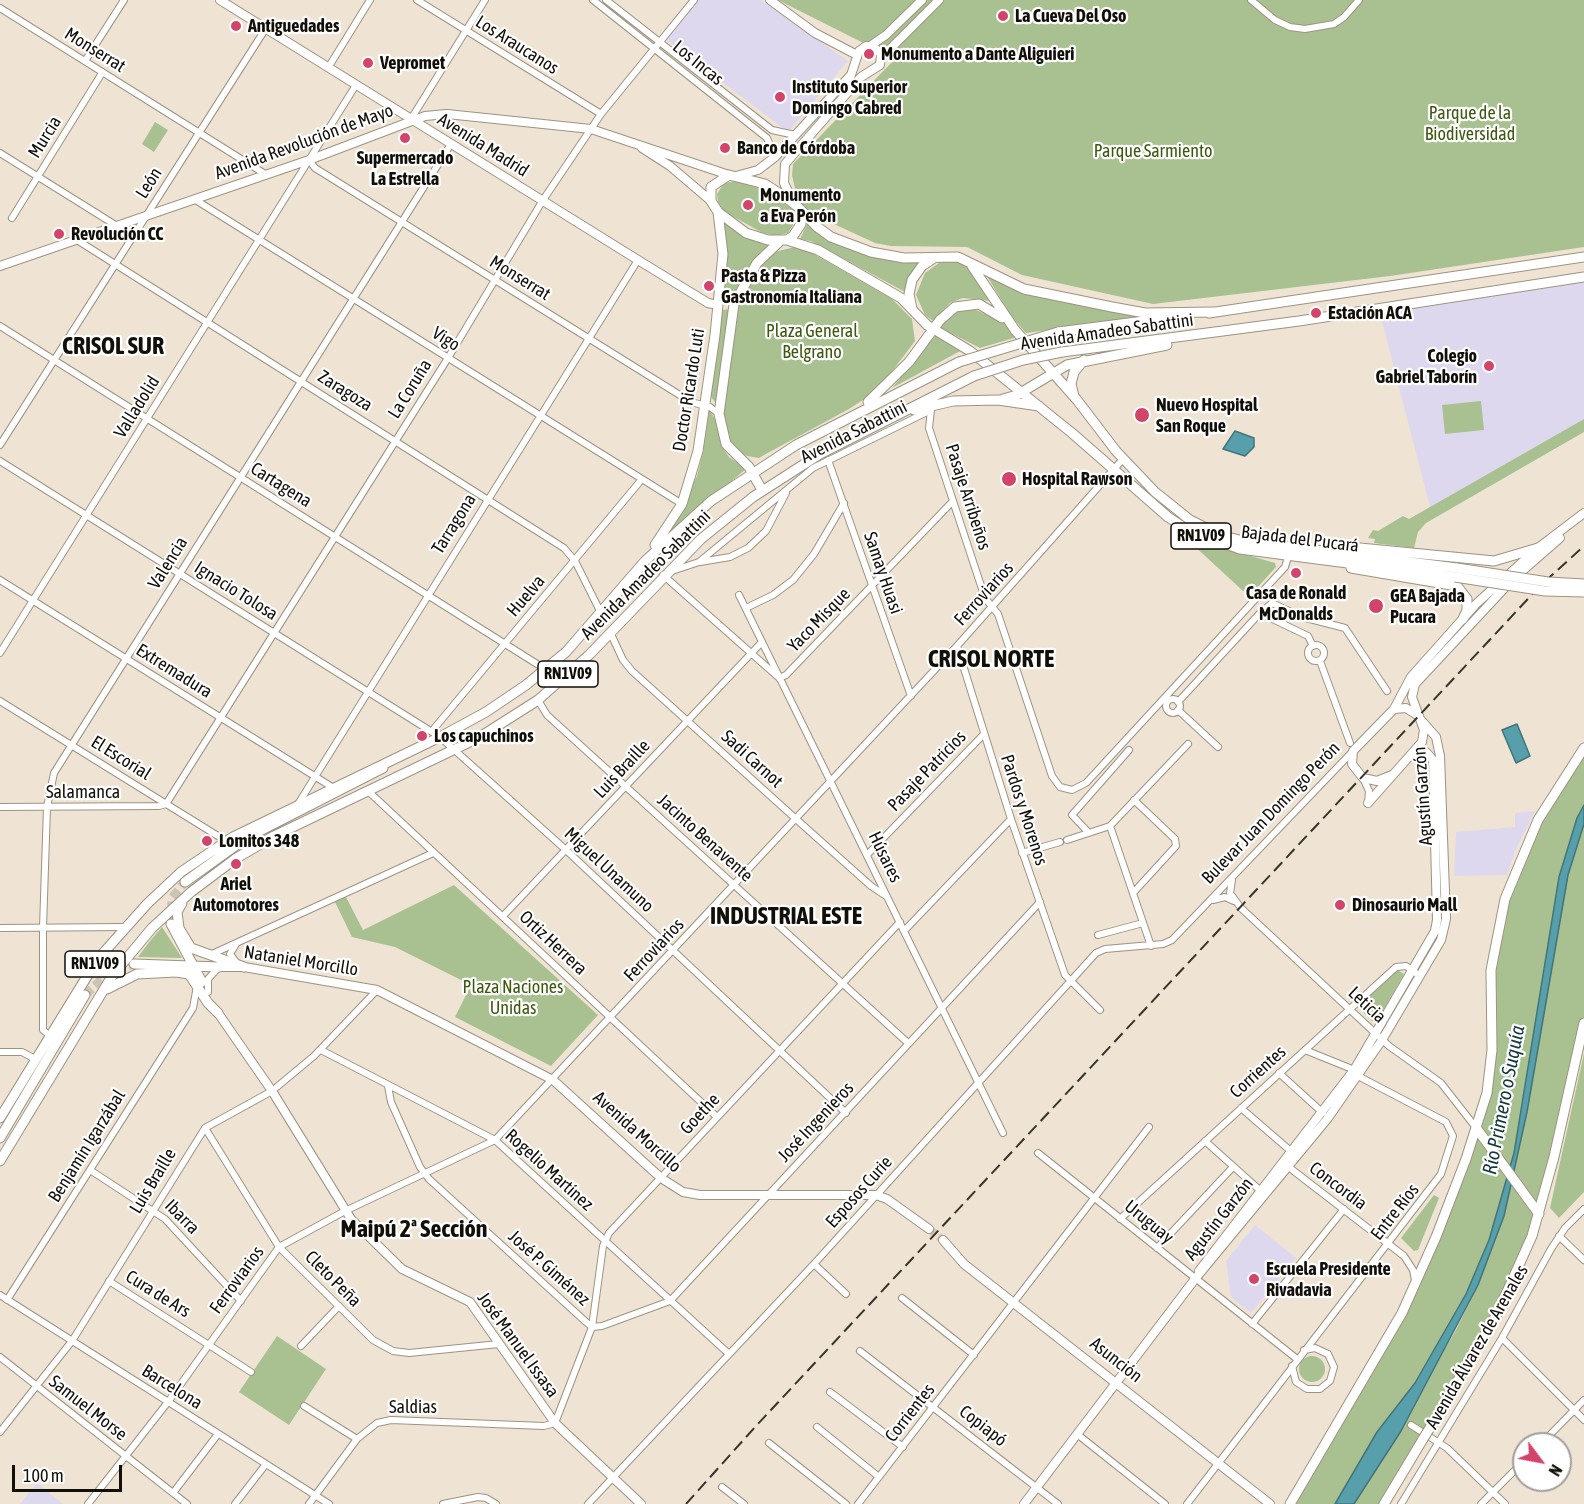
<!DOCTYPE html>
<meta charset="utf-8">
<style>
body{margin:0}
#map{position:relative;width:1584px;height:1504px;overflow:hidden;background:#efe4d3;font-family:"Asap Condensed",sans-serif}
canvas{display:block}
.north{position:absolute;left:1512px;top:1432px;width:60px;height:60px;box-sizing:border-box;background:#fff;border:2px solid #a09f9c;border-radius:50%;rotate:122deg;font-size:16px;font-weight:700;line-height:24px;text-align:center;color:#120e08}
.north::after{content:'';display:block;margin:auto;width:21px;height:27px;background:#d3446b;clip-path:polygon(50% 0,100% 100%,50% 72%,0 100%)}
.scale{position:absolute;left:12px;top:1465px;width:110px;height:27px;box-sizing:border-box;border:3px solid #120e08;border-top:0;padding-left:8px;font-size:18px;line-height:21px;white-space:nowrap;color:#120e08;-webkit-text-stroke:4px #fff;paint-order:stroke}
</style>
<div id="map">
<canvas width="1584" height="1504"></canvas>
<div class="north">N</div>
<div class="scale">100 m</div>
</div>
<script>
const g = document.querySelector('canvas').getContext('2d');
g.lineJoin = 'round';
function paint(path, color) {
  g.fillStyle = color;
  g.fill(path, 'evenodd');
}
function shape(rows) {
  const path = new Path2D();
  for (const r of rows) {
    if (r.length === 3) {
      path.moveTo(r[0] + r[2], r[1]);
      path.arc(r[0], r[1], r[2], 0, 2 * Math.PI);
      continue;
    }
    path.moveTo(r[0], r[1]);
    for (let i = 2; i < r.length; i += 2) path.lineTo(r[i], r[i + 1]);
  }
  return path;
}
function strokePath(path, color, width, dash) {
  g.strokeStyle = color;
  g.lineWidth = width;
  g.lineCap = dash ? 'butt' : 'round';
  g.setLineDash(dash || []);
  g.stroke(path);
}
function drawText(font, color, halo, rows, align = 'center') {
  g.font = font + ' "Asap Condensed",sans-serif';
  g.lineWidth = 4.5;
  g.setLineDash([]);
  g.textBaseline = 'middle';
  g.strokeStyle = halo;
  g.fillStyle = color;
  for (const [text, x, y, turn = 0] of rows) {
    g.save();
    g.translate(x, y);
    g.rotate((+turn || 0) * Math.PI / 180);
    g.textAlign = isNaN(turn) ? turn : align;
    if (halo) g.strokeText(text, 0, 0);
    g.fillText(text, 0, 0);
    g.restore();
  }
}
paint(shape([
 [696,0,761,0,848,61,788,132,664,38],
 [1584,281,1584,419,1430,507,1380,314],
 [1535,811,1516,849,1507,875,1454,876,1456,832,1515,827,1515,813],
 [1255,1225,1296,1258,1251,1313,1231,1297,1226,1261],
 [37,1483,63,1504,20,1504]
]), '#ded8ee');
paint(shape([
 [778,0,1584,0,1584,247,1390,276,1153,304,1022,275,967,247,891,246,875,243,808,212,803,207,796,193,792,175,793,164,895,59],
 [155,122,168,130,154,152,142,144],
 [737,181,764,190,794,210,796,220,788,233,775,236,761,232,725,212,718,202,717,194,724,183],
 [721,220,746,238,772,243,759,255,733,295,722,294],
 [808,222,825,237,849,249,872,256,921,261,909,278,905,292,811,241,800,239],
 [795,247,805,249,892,299,912,319,915,341,878,390,849,409,764,455,759,458,747,456,737,451,729,440,723,413,739,305,764,261,774,252],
 [946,258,961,261,971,269,990,301,963,298,950,303,933,321,925,315,916,295,925,273],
 [985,273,1012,287,1154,316,1026,333,1012,317],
 [731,309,718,406,711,397,722,310],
 [974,309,1003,322,1017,337,980,348,939,327,958,310],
 [936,335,962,350,892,388],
 [1481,401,1484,430,1445,434,1442,405],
 [709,410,715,419,722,447,729,457,746,469,668,534,697,476,703,453],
 [1584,419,1584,432,1426,523,1418,532,1414,548,1374,543,1375,539,1368,538,1373,530,1378,531,1403,516,1409,519],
 [1192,539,1275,563,1276,567,1255,590,1243,591,1190,542],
 [1584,748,1584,805,1577,818,1559,877,1514,1153,1489,1240,1466,1294,1415,1383,1377,1432,1335,1504,1290,1504,1402,1313,1487,1093,1493,949,1526,844],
 [1584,824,1584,1023,1539,1214,1497,1314,1384,1504,1354,1504,1401,1431,1422,1387,1456,1330,1478,1285,1504,1216,1568,875],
 [454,885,598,1015,551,1066,455,1017,471,985,395,947,352,937,335,902,346,897,363,930],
 [162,927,182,958,138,957,150,941],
 [1398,970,1404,974,1377,1021,1373,1022,1360,1009,1360,1005],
 [1584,1053,1584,1192,1559,1218,1550,1208],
 [1434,1195,1439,1198,1418,1250,1414,1251,1401,1238],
 [277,1336,326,1369,289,1425,239,1392],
 [1312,1369,13]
]), '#a9c191');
const water = shape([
 [1235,431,1254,438,1254,447,1245,456,1223,449,1235,431],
 [1517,724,1530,756,1516,763,1502,730,1517,724],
 [1584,805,1584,824,1568,875,1527,1112,1504,1216,1478,1285,1401,1431,1354,1504,1335,1504,1377,1432,1415,1383,1466,1294,1489,1240,1514,1153,1559,877,1577,818,1584,805]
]);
paint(water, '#57a0ab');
strokePath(water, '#42747a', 1.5);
strokePath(shape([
 [929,1229,943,1240]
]), '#cec4b5', 8, [8, 4]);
strokePath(shape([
 [171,924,172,898,185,882],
 [85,995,112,970,134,964]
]), '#cec4b5', 9, [9, 4.5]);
const minor = shape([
 [417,0,601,114],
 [593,0,767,138,775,157],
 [606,0,772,130,795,135],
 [1251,0,1275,20,1290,27,1305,29,1334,24,1344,17,1359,0],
 [0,8,265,174],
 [85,61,124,0],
 [328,68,370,0],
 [411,119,485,0],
 [0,153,117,226],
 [309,160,315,168,691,402,710,407,719,414],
 [194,199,682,504],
 [12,218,102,73],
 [77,240,564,548,575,561,601,613],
 [0,326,545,669],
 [931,410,929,428,985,598,998,614,1052,776,1060,787,1072,790,1086,783,1285,567,1288,557],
 [0,445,266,28],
 [828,460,911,696],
 [0,461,440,737,566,850,846,1113],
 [700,562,730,557,748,548,766,531,786,493],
 [672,571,699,562,813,468,931,410],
 [663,575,777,676],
 [0,580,332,787],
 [739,595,1003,1133],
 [746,608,773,595,793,580,814,554,844,503],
 [1260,613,1272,603,1302,617,1345,628,1387,691],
 [610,632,623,660,632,671,796,819,871,886,886,896],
 [1316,653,8],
 [957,646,1011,819,1065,975,1100,1010],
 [0,653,356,85],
 [1320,661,1350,743],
 [779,678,786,675,953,501],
 [1173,706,7],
 [538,700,547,715,908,1043],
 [0,701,226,841],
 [1178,702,1260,613,1308,636,1313,646],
 [1178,710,1218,747],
 [432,731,642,479],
 [1363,778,1369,791,1368,803],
 [368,791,717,1117],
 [166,804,448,358,543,200,601,114,694,0],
 [298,804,638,260],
 [0,807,159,806,166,804],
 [1088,832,1072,815,1129,750],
 [1067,840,1110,826],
 [1022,853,1060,842],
 [867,855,984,734],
 [1232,880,1230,893,1241,908,1389,1046,1441,1083,1477,1129],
 [1133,893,1176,846,1175,839,1134,800],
 [1213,900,1225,897,1234,901],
 [503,916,762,642],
 [0,928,125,927],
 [904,931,1011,819],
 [1098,935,1143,923],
 [236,944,230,954,236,962],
 [1151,946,1110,826,1188,744],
 [210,955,433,853],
 [208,992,208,979,219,967],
 [49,1035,43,1030,43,928,47,807,54,773,451,144],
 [321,1050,495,1140,729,1354],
 [1305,1050,1357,1071],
 [0,1052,22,1052,35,1059],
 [1279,1073,1323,1113],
 [388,1086,391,1102,420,1167,429,1179,586,1322,592,1327,602,1326,670,1301,1040,902],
 [1241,1108,1293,1153],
 [205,1128,279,1247,373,1340,393,1351,409,1353,499,1344],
 [1205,1141,1263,1193],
 [1038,1153,1297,1359],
 [1286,1165,1404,1256,1413,1270,1415,1280],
 [90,1170,165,1219,241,1301],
 [1120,1219,1396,967,1406,966,1420,976],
 [1559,1236,1584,1260],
 [1157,1248,1233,1167],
 [814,1264,846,1294],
 [109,1281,251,1372],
 [0,1295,329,1504],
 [902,1298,974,1355],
 [7,1300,193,1008,197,986],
 [1252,1324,1344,1209],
 [1502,1338,1584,1420],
 [301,1346,339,1306],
 [860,1351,1058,1504],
 [0,1357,187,1504],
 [1292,1366,1296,1382,1307,1389,1320,1389,1330,1381,1334,1367,1328,1354,1315,1348,1304,1350],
 [830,1392,903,1447],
 [304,1406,357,1439],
 [1411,1425,1447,1448,1505,1504],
 [817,1427,879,1477],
 [0,1432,72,1341,205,1128,272,1091,314,1056,377,990],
 [1077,1434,1165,1504],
 [769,1443,846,1504],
 [1541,1444,1584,1400],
 [722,1487,744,1504],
 [173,1493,218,1434],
 [88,1504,168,1402,279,1247,345,1211,495,1140,957,646,1123,459],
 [235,1504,266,1464],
 [309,1504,357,1439,377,1423,391,1420,544,1426,555,1423,592,1327,603,1246,609,1233,900,922],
 [443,1504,478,1497,486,1498,496,1504],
 [588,1504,814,1264,1096,953,1105,949,1163,944,1172,940,1353,751],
 [858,1504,1149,1127],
 [1187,1504,1441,1174,1453,1136,1446,1122,1358,1076],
 [1401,1504,1502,1338,1551,1249,1565,1228,1584,1209],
 [1481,1504,1524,1461]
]);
const secondary = shape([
 [220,0,638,260,708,303,718,305],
 [770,0,815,33,857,55],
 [870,46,886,35,922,0],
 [882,57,939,0],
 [642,148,670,166,711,201],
 [736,176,758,170,775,157,851,75,859,51,866,46,874,47,881,54,880,65,861,77,785,164,784,183,794,204],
 [0,266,309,160,425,116,447,114,591,129,729,175],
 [1394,709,1406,708,1419,716],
 [1392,775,1377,781,1363,778,1352,764,1353,751,1394,709,1411,677,1476,604,1538,548,1584,513],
 [1368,803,1422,742,1424,730,1412,697,1415,684,1513,579,1560,538],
 [219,967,244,967,377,990,553,1080,661,1178,683,1192,700,1195,876,1195,887,1199,929,1229],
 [218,1013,272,1091,351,1219,402,1269,470,1302,555,1423,641,1504],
 [943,1240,964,1264,1270,1504],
 [1199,1271,1354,1070,1435,931,1437,920,1433,760,1426,752,1410,757],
 [1024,1504,1195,1279,1328,1118,1382,1040,1441,940,1446,919,1440,756,1436,737,1421,720]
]);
const primary = shape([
 [801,210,801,224,793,236,787,240,768,240,746,233,718,212,711,201,711,187,729,175,765,184,785,197,798,207,816,226,831,237,871,252,904,258,958,257,1024,289,1112,307,1145,313,1214,312],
 [787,240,818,250,901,298,927,325,970,351,1072,433,1168,517,1188,530,1240,549,1455,577],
 [972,266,1015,330,1077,400,1116,451,1155,492,1190,520,1220,535,1243,541,1457,568],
 [912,309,909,294,912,280,922,266,934,258],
 [1209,313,1584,257],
 [1058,332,1168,318],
 [1062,352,1299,321,1584,277],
 [1074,396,1071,384,1074,372,1084,360],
 [1003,399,1017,395,1067,365,1167,345],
 [868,402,909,362,940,320,955,307,979,304,1002,318],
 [914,410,953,401,998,400,1039,406],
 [762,490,749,467,726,444,719,414,734,304,757,263,780,241],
 [655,545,682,504,698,451,715,335,723,254,718,212],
 [1360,548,1494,561,1538,548],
 [1351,568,1457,586,1467,599,1467,610,1463,619],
 [185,882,246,838,383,768],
 [182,903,177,912,179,928,191,948,244,967],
 [171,924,202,982],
 [134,964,219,967],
 [107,989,137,974,176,972,189,974,208,1003,218,1013],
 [0,1118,97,960,147,904,181,872,233,837,440,737,486,712,526,685,566,652,645,561,711,501,796,445,959,362],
 [1477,1129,1539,1214],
 [0,1138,85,995],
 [0,1161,112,976,152,928,191,892,235,859,274,836,480,737,538,700,590,654,701,539,753,497,820,454,974,376],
 [1431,1426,1497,1314,1532,1236,1554,1157,1584,1023],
 [1290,1504,1402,1313,1436,1237,1466,1159,1487,1093,1492,1050,1491,970,1505,899,1538,820,1584,748],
 [1384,1504,1423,1439]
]);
strokePath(minor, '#9d9382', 8);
strokePath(secondary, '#9d9382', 10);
strokePath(primary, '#9d9382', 11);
strokePath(minor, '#fff', 6);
strokePath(secondary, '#fff', 8);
strokePath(primary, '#fff', 9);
strokePath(shape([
 [686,1504,756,1426,1540,586,1584,546]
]), '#39332b', 2, [12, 6]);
const primaryBridge = shape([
 [959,362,1058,332],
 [974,376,1023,360,1062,352],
 [1457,568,1548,582,1584,584],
 [1455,577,1545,591,1584,592],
 [1423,1439,1431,1426]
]);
strokePath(primaryBridge, '#9d9382', 11, []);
strokePath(primaryBridge, '#fff', 9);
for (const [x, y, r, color] of [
 [1003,16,6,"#d3446b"],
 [236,26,6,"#d3446b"],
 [869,54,6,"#d3446b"],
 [368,63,6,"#d3446b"],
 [780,97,6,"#d3446b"],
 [405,138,6,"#d3446b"],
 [725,148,6,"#d3446b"],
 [748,205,6,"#d3446b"],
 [59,234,6,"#d3446b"],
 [709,286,6,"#d3446b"],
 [1316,313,6,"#d3446b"],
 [1489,366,6,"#d3446b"],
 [1142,415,8,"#d3446b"],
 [1009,479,8,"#d3446b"],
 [1296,573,6,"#d3446b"],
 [1376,606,8,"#d3446b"],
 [422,736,6,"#d3446b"],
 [207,841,6,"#d3446b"],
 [236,864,6,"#d3446b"],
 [1340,905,6,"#d3446b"],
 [1254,1279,6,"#d3446b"]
]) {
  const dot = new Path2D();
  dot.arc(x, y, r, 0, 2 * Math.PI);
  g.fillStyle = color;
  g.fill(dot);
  strokePath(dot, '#fff', 2);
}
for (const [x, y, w] of [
 [1201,536,60],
 [568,674,60],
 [95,964,60]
]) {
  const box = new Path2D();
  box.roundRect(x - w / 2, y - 13, w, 26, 4.5);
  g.fillStyle = '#fff';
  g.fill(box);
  strokePath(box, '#120e08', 1.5);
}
drawText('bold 16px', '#120e08', null, [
 ["RN1V09",1201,536],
 ["RN1V09",568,674],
 ["RN1V09",95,964]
]);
drawText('bold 18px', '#120e08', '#fff', [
 ["La Cueva Del Oso",1015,16],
 ["Antiguedades",248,26],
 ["Monumento a Dante Aliguieri",881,54],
 ["Vepromet",380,63],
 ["Instituto Superior",792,87],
 ["Domingo Cabred",792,108],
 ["Banco de Córdoba",737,148],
 ["Supermercado",405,158,"center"],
 ["La Estrella",405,179,"center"],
 ["Monumento",760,195],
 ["a Eva Perón",760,216],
 ["Revolución CC",71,234],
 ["Pasta & Pizza",721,276],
 ["Gastronomía Italiana",721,297],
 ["Estación ACA",1328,313],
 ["Colegio",1477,356,"right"],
 ["Gabriel Taborín",1477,377,"right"],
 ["Nuevo Hospital",1156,405],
 ["San Roque",1156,426],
 ["Hospital Rawson",1022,479],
 ["Casa de Ronald",1296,593,"center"],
 ["McDonalds",1296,614,"center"],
 ["GEA Bajada",1390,596],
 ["Pucara",1390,617],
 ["Los capuchinos",434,736],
 ["Lomitos 348",219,841],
 ["Ariel",236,884,"center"],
 ["Automotores",236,905,"center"],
 ["Dinosaurio Mall",1352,905],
 ["Escuela Presidente",1266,1269],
 ["Rivadavia",1266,1290]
], 'left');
drawText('18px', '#120e08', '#fff', [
 ["Los Araucanos",517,45,32],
 ["Monserrat",95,50,32],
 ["Los Incas",698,63,39],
 ["Murcia",45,137,-58],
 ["Avenida Revolución de Mayo",304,142,-20],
 ["Avenida Madrid",483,145,32],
 ["León",149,183,-58],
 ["Monserrat",520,278,32],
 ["Avenida Amadeo Sabattini",1107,332,-8],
 ["Vigo",446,339,32],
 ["La Coruña",410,389,-58],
 ["Doctor Ricardo Luti",689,390,-81],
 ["Zaragoza",345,391,32],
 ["Valladolid",137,407,-58],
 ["Avenida Sabattini",854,432,-27],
 ["Cartagena",281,485,32],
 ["Pasaje Arribeños",968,497,72],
 ["Tarragona",454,524,-58],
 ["Bajada del Pucará",1300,539,7],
 ["Valencia",168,563,-58],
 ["Samay Huasi",883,573,71],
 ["Avenida Amadeo Sabattini",646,575,-45],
 ["Ignacio Tolosa",236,591,32],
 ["Ferroviarios",984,594,-48],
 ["Huelva",526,596,-50],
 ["Yaco Misque",819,620,-46],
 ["Extremadura",174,671,32],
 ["El Escorial",121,758,32],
 ["Sadi Carnot",752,759,42],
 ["Luis Braille",622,769,-47],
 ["Pasaje Patricios",927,771,-46],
 ["Salamanca",83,792],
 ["Agustín Garzón",1423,796,-94],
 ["Pardos y Morenos",1024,810,72],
 ["Bulevar Juan Domingo Perón",1271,813,-46],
 ["Jacinto Benavente",705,838,42],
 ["Húsares",885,857,64],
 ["Miguel Unamuno",609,870,43],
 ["Ortiz Herrera",553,943,43],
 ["Ferroviarios",654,950,-47],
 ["Nataniel Morcillo",301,961,9],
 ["Leticia",1367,1005,43],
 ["Corrientes",1258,1072,-42],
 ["Goethe",700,1114,-47],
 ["José Ingenieros",816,1122,-47],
 ["Avenida Morcillo",637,1132,42],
 ["Benjamín Igarzábal",87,1146,-58],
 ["Rogelio Martínez",549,1170,42],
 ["Luis Braille",153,1181,-59],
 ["Concordia",1338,1186,37],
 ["Esposos Curie",859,1192,-48],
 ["Entre Ríos",1395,1212,-52],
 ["Ibarra",182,1217,45],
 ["Agustín Garzón",1219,1219,-52],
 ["Uruguay",1149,1222,39],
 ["José P. Giménez",549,1268,42],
 ["Cleto Peña",333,1279,45],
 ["Ferroviarios",237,1280,-54],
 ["Cura de Ars",158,1294,32],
 ["José Manuel Issasa",518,1345,54],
 ["Avenida Álvarez de Arenales",1477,1347,-60],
 ["Asunción",1116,1360,38],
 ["Barcelona",172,1387,32],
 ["Saldias",413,1407],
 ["Samuel Morse",88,1408,38],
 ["Corrientes",910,1413,-52],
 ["Copiapó",983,1426,38]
]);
drawText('18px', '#3b580c', '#fff', [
 ["Parque de la",1470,113],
 ["Biodiversidad",1470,134],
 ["Parque Sarmiento",1153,151],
 ["Plaza General",812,331],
 ["Belgrano",812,352],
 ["Plaza Naciones",513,987],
 ["Unidas",513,1008]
]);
drawText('italic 20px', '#15393e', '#fff', [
 ["Río Primero o Suquía",1504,1100,-79]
]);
drawText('bold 24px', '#120e08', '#fff', [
 ["CRISOL SUR",113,346],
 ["CRISOL NORTE",991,659],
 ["INDUSTRIAL ESTE",786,916],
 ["Maipú 2ª Sección",414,1229]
]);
</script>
